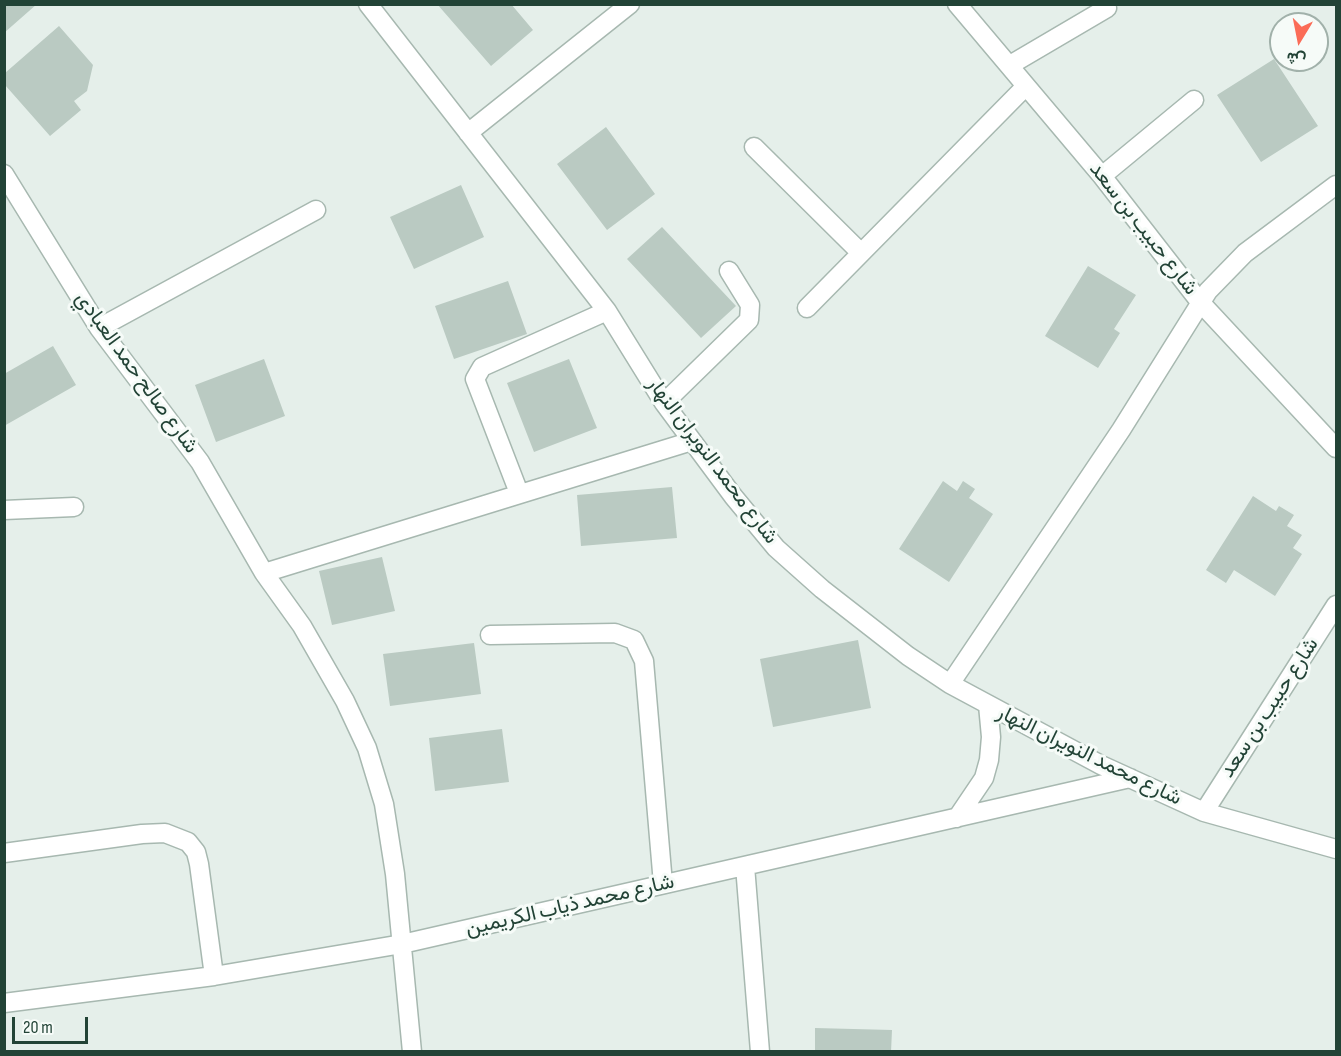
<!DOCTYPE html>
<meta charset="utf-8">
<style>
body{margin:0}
#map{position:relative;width:1341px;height:1056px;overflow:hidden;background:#e5efea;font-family:"Sofia Sans Condensed",Vazirmatn,sans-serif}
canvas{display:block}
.frame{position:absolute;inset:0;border:6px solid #224336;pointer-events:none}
.north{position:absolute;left:1269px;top:12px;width:60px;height:60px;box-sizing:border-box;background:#f6fbf8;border:2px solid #a1b1aa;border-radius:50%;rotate:190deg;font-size:16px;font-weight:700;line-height:24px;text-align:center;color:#224336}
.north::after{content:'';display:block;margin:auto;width:21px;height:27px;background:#fb6c57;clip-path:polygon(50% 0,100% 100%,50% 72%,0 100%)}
.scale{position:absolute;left:12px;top:1017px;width:76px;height:27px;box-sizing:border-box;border:3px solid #224336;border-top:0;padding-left:8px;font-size:18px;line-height:21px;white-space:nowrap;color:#224336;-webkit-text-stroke:4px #f6fbf8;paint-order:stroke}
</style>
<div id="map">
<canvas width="1341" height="1056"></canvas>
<div class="frame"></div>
<div class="north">ش</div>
<div class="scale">20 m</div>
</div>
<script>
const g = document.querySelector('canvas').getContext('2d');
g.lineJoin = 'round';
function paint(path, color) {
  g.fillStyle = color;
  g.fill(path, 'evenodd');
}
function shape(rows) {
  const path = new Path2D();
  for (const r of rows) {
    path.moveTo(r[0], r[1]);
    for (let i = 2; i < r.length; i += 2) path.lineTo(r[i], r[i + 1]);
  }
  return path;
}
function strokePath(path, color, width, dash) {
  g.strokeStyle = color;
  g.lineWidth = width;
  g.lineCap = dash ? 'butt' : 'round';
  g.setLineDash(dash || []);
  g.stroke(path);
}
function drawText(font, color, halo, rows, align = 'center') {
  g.font = font + ' "Sofia Sans Condensed",Vazirmatn,sans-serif';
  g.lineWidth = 6;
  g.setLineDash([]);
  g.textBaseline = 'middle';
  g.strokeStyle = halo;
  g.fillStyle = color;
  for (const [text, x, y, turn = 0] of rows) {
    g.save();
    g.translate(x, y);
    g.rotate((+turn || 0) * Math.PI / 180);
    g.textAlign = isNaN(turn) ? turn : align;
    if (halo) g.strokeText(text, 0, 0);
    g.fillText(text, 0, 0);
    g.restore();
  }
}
paint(shape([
 [4,4,37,4,4,33],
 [437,4,511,4,533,30,491,66],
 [59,26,93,65,87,91,74,101,81,110,50,136,5,85,5,73],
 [1274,59,1318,126,1261,162,1217,95],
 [606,127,655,194,607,230,557,164],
 [461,185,484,237,414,269,390,217],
 [662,227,736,306,701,338,627,259],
 [1088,266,1136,295,1114,329,1120,333,1098,368,1045,336],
 [508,281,527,334,454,359,435,306],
 [53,346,76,385,4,426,4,374],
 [264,359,285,416,216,442,195,385],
 [569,359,597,428,534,452,507,383],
 [943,481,957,491,963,481,975,489,969,498,993,514,949,582,899,549],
 [672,487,677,538,581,546,577,495],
 [1253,496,1276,511,1279,506,1294,515,1287,526,1302,535,1293,548,1302,554,1275,596,1234,570,1226,583,1206,570],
 [382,557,395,611,332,625,319,571],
 [858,640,871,708,773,727,760,659],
 [474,643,481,694,390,706,383,654],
 [502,729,509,782,435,791,429,738],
 [815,1028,892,1030,891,1052,815,1052]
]), '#bacac2');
const minor = shape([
 [368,4,607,311,664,403,733,496,776,548,822,589,908,656,950,684,1101,765,1204,812,1336,849],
 [957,4,1102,176,1200,302,1336,448],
 [1010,65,1107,8],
 [468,133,630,4],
 [754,147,861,253],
 [4,174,99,328,200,462,264,573,692,441],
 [1102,176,1194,100],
 [807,308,1026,86],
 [99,328,316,210],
 [664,403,749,320,750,305,729,271],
 [519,493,475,379,482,367,607,311],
 [4,510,74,507],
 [264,573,302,626,345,701,367,748,384,804,395,874,412,1052],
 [490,635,615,633,634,640,644,661,663,884],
 [950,684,1121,430,1208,291,1245,253,1336,185],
 [1204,812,1336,605],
 [957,818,984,778,989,760,991,737,988,705],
 [4,853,142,834,165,833,188,842,196,852,199,864,214,976],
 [745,866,760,1052],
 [4,1003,214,976,402,944,1130,778]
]);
strokePath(minor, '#a7b8b0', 21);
strokePath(minor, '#fff', 18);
drawText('21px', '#224336', '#f6fbf8', [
 ["شارع حبيب بن سعد",1143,229,52],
 ["شارع صالح حمد العبادي",136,373,54],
 ["شارع محمد النويران النهار",712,461,53],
 ["شارع حبيب بن سعد",1270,708,-57],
 ["شارع محمد النويران النهار",1089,756,26],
 ["شارع محمد ذياب الكريمين",570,906,-13]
]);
</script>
